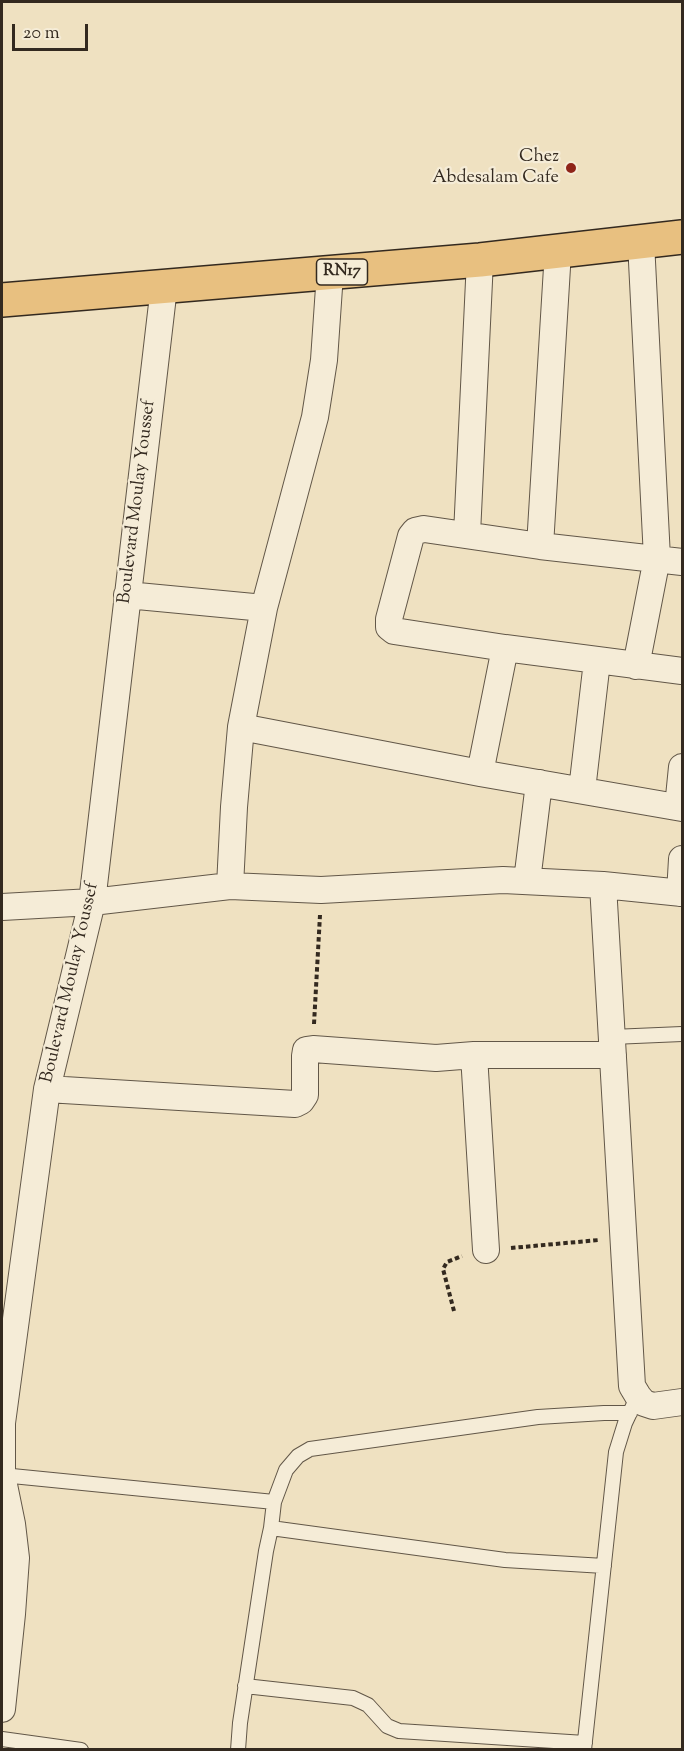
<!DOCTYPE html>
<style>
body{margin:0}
#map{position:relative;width:684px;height:1751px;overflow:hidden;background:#efe1c1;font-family:"Sorts Mill Goudy",serif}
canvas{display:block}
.frame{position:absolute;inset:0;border:3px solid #33291f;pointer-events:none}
.scale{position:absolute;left:12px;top:24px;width:76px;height:27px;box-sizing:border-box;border:3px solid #33291f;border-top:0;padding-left:8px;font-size:18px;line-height:21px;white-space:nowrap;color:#33291f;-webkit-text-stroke:4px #f5ecd7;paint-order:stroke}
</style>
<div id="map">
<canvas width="684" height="1751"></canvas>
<div class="frame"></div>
<div class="scale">20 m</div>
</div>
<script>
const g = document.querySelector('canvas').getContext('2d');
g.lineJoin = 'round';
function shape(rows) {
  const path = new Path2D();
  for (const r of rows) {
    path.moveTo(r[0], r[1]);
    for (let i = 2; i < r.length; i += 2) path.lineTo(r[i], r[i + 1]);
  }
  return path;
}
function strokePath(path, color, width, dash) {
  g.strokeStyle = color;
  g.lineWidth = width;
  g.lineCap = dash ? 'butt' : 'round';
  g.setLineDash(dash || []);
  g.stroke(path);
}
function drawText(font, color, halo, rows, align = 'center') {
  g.font = font + ' "Sorts Mill Goudy",serif';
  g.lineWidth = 4.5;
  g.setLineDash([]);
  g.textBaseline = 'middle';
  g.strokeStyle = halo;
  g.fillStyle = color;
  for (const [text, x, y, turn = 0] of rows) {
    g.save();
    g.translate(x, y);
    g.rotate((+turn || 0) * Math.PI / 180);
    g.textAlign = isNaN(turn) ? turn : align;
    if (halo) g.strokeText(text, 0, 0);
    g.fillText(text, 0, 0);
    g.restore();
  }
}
const service = shape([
 [612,1037,682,1034],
 [2,1475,274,1502],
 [271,1528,505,1560,604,1566],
 [245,1686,353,1698,368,1705,387,1726,399,1731,585,1743],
 [2,1739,81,1750],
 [238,1750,240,1723,266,1551,271,1528,274,1502,286,1470,298,1456,310,1449,538,1417,604,1413,630,1413],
 [584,1750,616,1452,625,1423,633,1406]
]);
const minor = shape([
 [467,534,480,260],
 [540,546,558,251],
 [682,562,540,546,424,529,415,531,411,536,389,619,389,627,394,631,505,648,682,671],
 [127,595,264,608],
 [636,666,657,558,641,242],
 [241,727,480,773,682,808],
 [480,773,505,648],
 [582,790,597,661],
 [678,807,682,767],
 [527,881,539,783],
 [603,885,632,1386,638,1396,644,1403,653,1406,682,1402],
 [230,886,234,807,241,727,264,608,315,417,324,360,330,273],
 [680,893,682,859],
 [2,907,92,902,230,886,321,890,503,880,603,885,682,893],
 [474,1055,486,1250],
 [47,1089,295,1104,301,1101,305,1095,305,1056,306,1050,313,1049,436,1058,474,1055,613,1055],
 [2,1524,12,1524,2,1475,2,1423,47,1089,92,902,164,287],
 [2,1709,12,1614,16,1558,12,1524]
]);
const primary = shape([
 [2,300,480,260,682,237]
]);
strokePath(service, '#625748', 16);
strokePath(minor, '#625748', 28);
strokePath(primary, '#33291f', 36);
strokePath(shape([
 [314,1024,320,915],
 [511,1248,599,1240],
 [454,1311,443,1269,447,1262,462,1256]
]), '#33291f', 4, [4.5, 3]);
strokePath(service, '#f5ecd7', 14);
strokePath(minor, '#f5ecd7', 26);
strokePath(primary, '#e8c080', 33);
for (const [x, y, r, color] of [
 [571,168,6,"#8f2418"]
]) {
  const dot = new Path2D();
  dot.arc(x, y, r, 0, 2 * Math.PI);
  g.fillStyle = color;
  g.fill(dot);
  strokePath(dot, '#f5ecd7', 2);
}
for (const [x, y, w] of [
 [342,272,51]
]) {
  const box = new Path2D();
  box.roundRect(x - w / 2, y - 13, w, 26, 4.5);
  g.fillStyle = '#f5ecd7';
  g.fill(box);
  strokePath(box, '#33291f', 1.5);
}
drawText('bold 16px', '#33291f', null, [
 ["RN17",342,272]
]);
drawText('18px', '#33291f', '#f5ecd7', [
 ["Chez",559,158],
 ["Abdesalam Cafe",559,179]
], 'right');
drawText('18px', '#33291f', '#f5ecd7', [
 ["Boulevard Moulay Youssef",138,502,-83],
 ["Boulevard Moulay Youssef",71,983,-77]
]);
</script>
